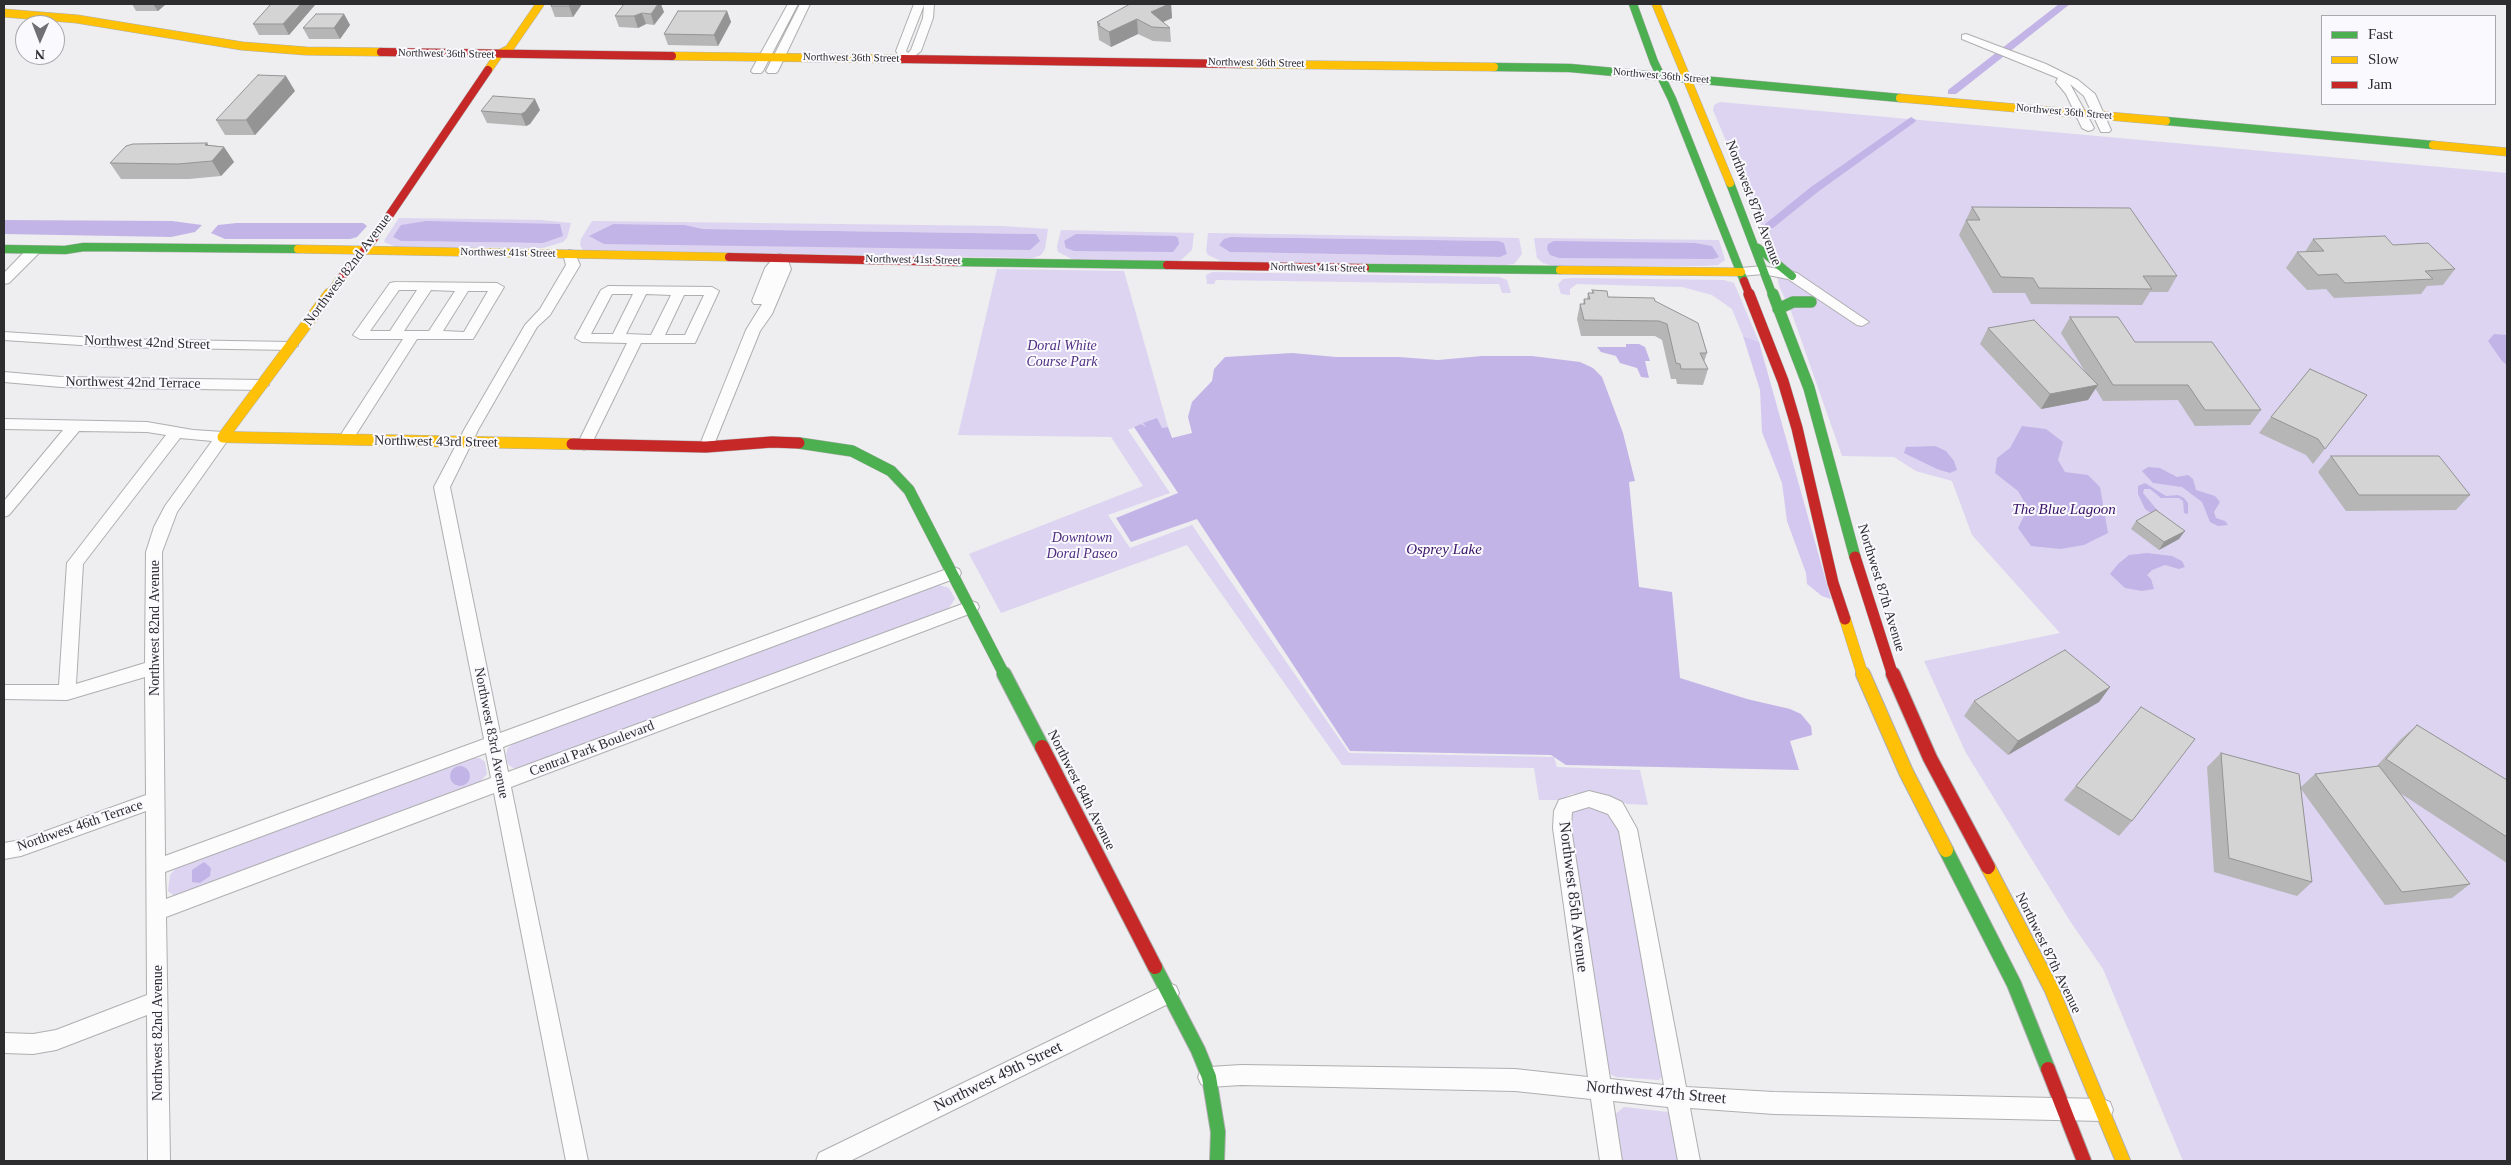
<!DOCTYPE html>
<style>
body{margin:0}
#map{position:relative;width:2511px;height:1165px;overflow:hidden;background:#eeedef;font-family:Georgia,serif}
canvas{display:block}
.frame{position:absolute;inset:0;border:5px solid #2d2c2e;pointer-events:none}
.legend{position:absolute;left:2321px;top:15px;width:175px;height:90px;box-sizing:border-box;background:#faf9fe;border:1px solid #a8a7ab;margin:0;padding:6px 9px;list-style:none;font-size:15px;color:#2d2c2e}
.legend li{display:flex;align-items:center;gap:10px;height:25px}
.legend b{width:25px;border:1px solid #a8a7ab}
.north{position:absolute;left:15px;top:15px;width:50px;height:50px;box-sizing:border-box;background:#faf9fe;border:1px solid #a8a7ab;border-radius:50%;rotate:181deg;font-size:14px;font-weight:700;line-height:20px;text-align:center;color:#2d2c2e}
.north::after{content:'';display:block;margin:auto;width:18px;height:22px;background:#717072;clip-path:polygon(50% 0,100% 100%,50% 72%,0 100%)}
</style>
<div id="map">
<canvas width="2511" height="1165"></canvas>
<div class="frame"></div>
<ul class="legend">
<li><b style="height:6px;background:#4caf50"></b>Fast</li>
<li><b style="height:6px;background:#ffc107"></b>Slow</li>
<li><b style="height:6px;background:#c62828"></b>Jam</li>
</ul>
<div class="north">N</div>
</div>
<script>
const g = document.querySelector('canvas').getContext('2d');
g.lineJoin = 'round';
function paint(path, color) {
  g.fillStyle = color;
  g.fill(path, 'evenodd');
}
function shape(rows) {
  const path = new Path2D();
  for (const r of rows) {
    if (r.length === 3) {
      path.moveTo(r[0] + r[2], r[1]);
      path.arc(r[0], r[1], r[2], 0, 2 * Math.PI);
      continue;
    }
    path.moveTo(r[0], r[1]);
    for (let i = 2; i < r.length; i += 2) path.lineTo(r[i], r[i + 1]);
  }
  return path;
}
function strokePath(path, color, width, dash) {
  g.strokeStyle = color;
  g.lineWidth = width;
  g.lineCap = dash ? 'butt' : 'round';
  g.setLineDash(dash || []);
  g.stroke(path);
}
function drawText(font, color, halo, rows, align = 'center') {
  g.font = font + ' Georgia,serif';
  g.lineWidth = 4;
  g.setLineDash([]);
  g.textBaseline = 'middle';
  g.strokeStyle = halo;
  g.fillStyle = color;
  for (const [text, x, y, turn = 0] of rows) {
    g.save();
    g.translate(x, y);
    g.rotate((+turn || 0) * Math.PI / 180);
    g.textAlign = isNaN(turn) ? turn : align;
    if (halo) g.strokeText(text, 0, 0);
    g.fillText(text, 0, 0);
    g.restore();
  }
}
paint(shape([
 [1720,102,2507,173,2507,1161,2183,1161,2103,969,2070,921,1966,753,1924,661,2060,633,1972,535,1952,481,1916,471,1894,457,1842,456,1791,311,1779,286,1774,256,1713,110,1714,105],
 [399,218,541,220,571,223,567,238,563,242,543,248,396,247,384,242,385,239],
 [393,237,543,243,401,241],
 [592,221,1002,226,1048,229,1045,249,1041,255,1033,258,583,250,580,245,581,239],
 [613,224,685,225,703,229,1036,234,1039,241,590,236],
 [1061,230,1194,233,1192,250,1181,260,1171,262,1074,260,1058,252,1057,246],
 [1208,233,1519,238,1522,254,1514,264,1506,265,1223,262,1208,255,1206,251],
 [1231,237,1499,241,1504,243,1507,254,1500,257,1231,252],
 [1534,238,1719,240,1725,260,1718,265,1705,266,1553,266,1543,263,1537,258],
 [997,269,1124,271,1168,427,1163,428,1144,424,1146,427,1144,427,1141,424,1128,430,1170,493,1108,515,1130,548,1192,525,1349,753,1554,757,1557,767,1640,770,1648,805,1627,804,1605,796,1585,793,1572,794,1559,800,1539,800,1534,768,1342,765,1187,545,1001,613,969,554,1143,486,1111,437,958,435],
 [1212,272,1499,277,1507,280,1511,293,1502,293,1499,284,1483,284,1216,280,1214,284,1207,284,1206,275],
 [1573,278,1724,280,1734,283,1759,342,1743,336,1732,309,1712,295,1682,287,1577,284,1570,289,1570,295,1561,294,1558,284,1563,279],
 [939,585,949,588,955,599,948,609,523,768,513,768,508,764,506,754,508,748,520,738,930,587],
 [467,758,480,758,485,762,487,774,478,784,180,896,173,895,168,891,170,875,178,866],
 [1591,805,1617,815,1664,1074,1659,1080,1616,1077,1608,1073,1568,820,1574,809],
 [1624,1107,1668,1112,1674,1122,1681,1161,1618,1161,1613,1116]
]), '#dcd4f1');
paint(shape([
 [1743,336,1759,342,1831,599,1822,596,1807,584,1806,573,1787,521,1782,483,1762,432,1760,390]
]), '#d4c7f0');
paint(shape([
 [4,220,172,221,202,225,195,232,171,237,4,234],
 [426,221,560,224,563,236,543,243,401,241,393,237,401,225],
 [237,223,363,223,367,226,357,237,350,239,225,239,211,233,218,225],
 [613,224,685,225,703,229,1036,234,1040,241,1030,250,604,244,589,236],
 [1076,234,1175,236,1178,238,1179,244,1173,252,1074,251,1066,248,1064,241],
 [1231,237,1499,241,1504,243,1507,254,1500,257,1230,252,1219,245,1224,239],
 [1554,241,1695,243,1712,246,1719,257,1713,259,1559,258,1550,255,1547,249,1548,244],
 [2494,334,2507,335,2507,365,2502,361,2488,341],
 [1626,344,1639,344,1645,347,1650,361,1645,361,1649,378,1641,377,1637,368,1620,363,1616,356,1601,352,1597,347,1626,347],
 [1292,353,1336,357,1399,357,1438,360,1482,356,1532,356,1580,362,1593,368,1602,377,1623,433,1635,481,1629,482,1639,587,1672,592,1680,678,1747,699,1790,709,1801,714,1811,726,1812,735,1790,741,1799,770,1566,765,1551,755,1350,751,1197,519,1131,542,1116,518,1178,493,1134,427,1141,424,1146,427,1143,423,1157,418,1162,428,1168,427,1172,438,1192,433,1188,417,1192,402,1212,381,1214,369,1225,357],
 [2022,426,2046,429,2063,442,2058,460,2065,472,2088,475,2100,487,2108,533,2084,545,2060,549,2031,546,2018,528,2026,512,2025,503,2018,491,1995,473,1997,458,2010,448],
 [1935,446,1946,451,1954,461,1957,470,1950,473,1937,469,1904,453,1906,447],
 [2148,467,2160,468,2177,477,2188,475,2193,479,2196,490,2215,496,2220,502,2214,512,2216,518,2225,521,2228,525,2218,526,2210,522,2202,502,2182,487,2153,483,2142,471],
 [2145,483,2166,496,2178,495,2184,498,2188,503,2188,514,2184,513,2183,501,2179,498,2161,498,2150,489,2144,489,2143,493,2158,511,2151,513,2145,509,2138,494,2138,486],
 [2147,553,2172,556,2182,561,2185,567,2179,569,2165,565,2152,570,2147,575,2151,579,2154,589,2142,591,2125,588,2110,574,2118,564,2129,555],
 [460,776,10],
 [204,862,211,868,210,876,200,883,192,882,192,870]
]), '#c3b4e7');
paint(shape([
 [2059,4,2070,4,1956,94,1948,94,1948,90,2059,4],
 [1911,117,1916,120,1915,122,1819,191,1773,228,1765,228,1765,224,1811,187,1911,117]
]), '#c3b4e7');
const street = shape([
 [788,4,798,4,763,71,761,73,753,73,751,71,788,4],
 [800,4,810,4,778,71,776,73,768,73,766,71,800,4],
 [914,4,934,4,933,18,921,51,907,62,903,61,896,51,914,4],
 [924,5,923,18,911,50,908,53,906,51,924,5],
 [1966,34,2046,64,2078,80,2095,94,2111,130,2109,132,2101,132,2084,96,2070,84,2094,128,2092,130,2088,131,2082,128,2066,94,2056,82,2058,78,1962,39,1962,35,1966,34],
 [34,246,40,250,39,253,9,283,4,284,4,273,29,247,34,246],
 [569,250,574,251,580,265,550,315,537,327,478,430,450,487,500,733,947,569,953,567,959,569,961,573,959,577,503,747,508,772,965,603,971,601,977,603,979,607,977,611,511,787,588,1161,566,1161,494,793,166,917,170,1161,148,1161,147,1015,56,1050,33,1054,4,1053,4,1033,33,1034,56,1030,147,995,146,811,21,856,4,859,4,843,21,840,146,795,145,677,67,700,4,699,4,685,59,685,67,563,166,435,147,432,79,431,9,515,4,517,4,501,63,430,4,429,4,419,147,422,193,430,223,432,230,437,177,512,162,552,165,856,484,739,434,487,464,430,525,325,540,309,566,265,563,254,569,250],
 [180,438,212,441,165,506,154,527,146,552,145,663,76,684,83,564,180,438],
 [486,753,491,778,166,899,165,872,486,753],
 [781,254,787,258,791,269,772,314,760,331,713,447,711,451,701,451,699,447,746,330,762,304,754,304,752,301,765,268,776,255,781,254],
 [1763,266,1797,273,1869,322,1862,326,1857,325,1788,279,1763,274,1741,276,1734,272,1741,268,1763,266],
 [395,282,497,283,504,287,473,339,417,339,350,444,340,444,338,440,340,436,403,339,360,339,353,335,390,283,395,282],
 [399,290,417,290,390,331,370,331,399,290],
 [431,290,455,291,429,331,404,331,431,290],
 [468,291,488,291,464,332,443,331,468,291],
 [608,286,712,287,719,291,695,343,641,343,591,445,584,450,577,445,627,343,582,342,575,338,601,290,608,286],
 [612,294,633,294,613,334,591,334,612,294],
 [646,294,671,295,651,335,626,334,646,294],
 [684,295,704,295,685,335,665,335,684,295],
 [4,332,111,339,291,342,298,346,291,350,111,347,4,340,4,332],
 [4,372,61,377,262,380,269,385,262,390,61,387,4,382,4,372],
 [1589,791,1609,796,1622,802,1637,829,1686,1087,1774,1092,2102,1099,2110,1102,2113,1110,2110,1118,2102,1121,1774,1114,1690,1108,1700,1161,1678,1161,1668,1107,1613,1101,1622,1161,1600,1161,1591,1099,1515,1091,1241,1085,1209,1087,1201,1084,1198,1077,1201,1070,1209,1067,1241,1065,1515,1069,1588,1077,1553,828,1554,811,1559,800,1589,791],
 [1589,807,1608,814,1619,831,1664,1085,1610,1079,1571,828,1572,812,1589,807],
 [1169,983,1176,986,1179,993,1176,1000,850,1161,816,1161,819,1153,1169,983]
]);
const fastFar2 = shape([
 [1633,4,1654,62,1672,99,1744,281],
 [1494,67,1570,68,1900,98],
 [2166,121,2433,145],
 [1730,183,1773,296],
 [1758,248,1792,276],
 [4,249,65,250,84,247,298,249],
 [956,262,1167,265],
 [1365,268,1560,270]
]);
const fastFar1 = shape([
 [1773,294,1809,388,1855,557],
 [1778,309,1793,302,1811,302],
 [799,443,852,451,891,471,909,490,1005,676]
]);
const fast = shape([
 [1004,674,1042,747],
 [1946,850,2014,984,2048,1069],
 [1155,967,1198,1050,1209,1077,1218,1132,1217,1161]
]);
const slowFar2 = shape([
 [1656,4,1730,183],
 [4,13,77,19,242,46,306,51,381,52],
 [672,56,903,59],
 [1238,64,1494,67],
 [488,70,499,54,509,49,540,4],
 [1900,98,2166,121],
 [2433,145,2507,152],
 [298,249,729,257],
 [1560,270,1741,272],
 [328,296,340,279]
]);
const slowFar1 = shape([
 [223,437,572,444],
 [223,437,329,294],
 [1845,619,1863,676]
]);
const slow = shape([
 [1863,674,1906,772,1946,850],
 [1988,867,2051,988,2123,1161]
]);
const jamFar2 = shape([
 [381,52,672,56],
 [903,59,1238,64],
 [729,257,956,262],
 [1167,265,1365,268],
 [340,279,372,241,488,70],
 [1744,281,1750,296]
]);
const jamFar1 = shape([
 [1749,294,1783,381,1797,428,1833,583,1845,619],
 [572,444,706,447,772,442,799,443],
 [1855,557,1893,676]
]);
const jam = shape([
 [1893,674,1930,758,1988,867],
 [1042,747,1155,967],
 [2048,1069,2084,1161]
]);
strokePath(street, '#afaeb0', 2);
strokePath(fastFar2, '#afaeb0', 9);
strokePath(fastFar1, '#afaeb0', 12);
strokePath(fast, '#afaeb0', 16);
strokePath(slowFar2, '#afaeb0', 9);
strokePath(slowFar1, '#afaeb0', 12);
strokePath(slow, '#afaeb0', 16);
strokePath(jamFar2, '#afaeb0', 9);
strokePath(jamFar1, '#afaeb0', 12);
strokePath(jam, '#afaeb0', 16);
paint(street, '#fcfcfd');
strokePath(fastFar2, '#4caf50', 8);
strokePath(fastFar1, '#4caf50', 11);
strokePath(fast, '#4caf50', 14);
strokePath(slowFar2, '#ffc107', 8);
strokePath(slowFar1, '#ffc107', 11);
strokePath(slow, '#ffc107', 14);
strokePath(jamFar2, '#c62828', 8);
strokePath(jamFar1, '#c62828', 11);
strokePath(jam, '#c62828', 14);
paint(shape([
 [132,4,166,4,158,11,136,11],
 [271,4,315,4,315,5,289,35,259,35,253,24],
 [550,4,582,4,573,17,555,17],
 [1136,4,1171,4,1172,18,1163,22,1170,28,1171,42,1153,41,1138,34,1111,47,1099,40,1097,22],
 [727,11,731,22,718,46,668,45,664,34],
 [664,12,654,25,646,24,638,28,619,27,615,16],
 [344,14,350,25,340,39,309,39,303,28],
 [295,91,255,135,225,135,216,120],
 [540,110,530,124,526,126,487,123,481,111],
 [207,143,208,145,224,147,234,162,221,176,189,179,121,179,110,163],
 [1972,207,2177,276,2168,292,2150,292,2142,305,2031,304,2025,293,1993,293,1959,235],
 [2313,239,2393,245,2455,269,2443,285,2427,286,2421,294,2334,298,2326,289,2307,290,2286,268,2297,252,2305,252],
 [1592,290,1608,297,1655,301,1707,353,1704,362,1708,369,1703,385,1677,384,1676,379,1671,379,1662,340,1655,336,1581,336,1577,319,1580,304,1583,304,1584,299,1587,299,1588,293,1592,293],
 [2070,317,2261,410,2250,425,2195,426,2178,400,2103,401,2095,388,2088,400,2041,409,1980,344,1988,328,2086,373,2061,333],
 [2367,395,2313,464,2306,455,2259,433,2271,417],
 [2331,456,2470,495,2456,510,2346,511,2318,472],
 [2136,521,2179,539,2159,550,2131,529],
 [2110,687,2099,702,2008,755,1964,716,1974,701],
 [2141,707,2132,821,2119,836,2064,800],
 [2417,725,2507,780,2507,863,2400,793,2470,884,2452,898,2385,905,2301,789,2312,882,2297,896,2214,872,2207,767,2221,753,2301,787,2315,774,2376,767,2401,739]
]), '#b6b6b7');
paint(shape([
 [153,4,166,4,158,11],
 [301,4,315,4,315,5,289,35,283,24],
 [571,4,582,4,573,17,569,6],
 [658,4,661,4,664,12,654,25,651,14],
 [1169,4,1171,4,1172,18,1152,27,1151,12],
 [727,11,731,22,718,46,714,35],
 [642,13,646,24,638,28,634,16],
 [344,14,350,25,340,39,334,28],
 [1137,19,1138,34,1111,47,1109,32],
 [286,76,295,91,255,135,246,120],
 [535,99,540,110,530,124,526,126,521,114],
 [207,143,215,157,224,147,234,162,221,176,212,161,205,145],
 [2098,385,2088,400,2041,409,2050,394],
 [2185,531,2179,539,2159,550,2164,542],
 [2110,687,2099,702,2008,755,2018,741]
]), '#949495');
const building = shape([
 [271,4,301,4,283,24,253,24,271,4],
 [552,4,571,4,569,6,551,6,552,4],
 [624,4,658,4,651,14,642,13,634,16,615,16,624,4],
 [1130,4,1169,4,1151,12,1170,28,1152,27,1137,19,1109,32,1098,25,1100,24,1097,22,1130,4],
 [678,11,727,11,714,35,664,34,678,11],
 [316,14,344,14,334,28,303,28,316,14],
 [258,75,286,76,246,120,216,120,258,75],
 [493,96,535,99,525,112,521,114,481,111,493,96],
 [207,143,205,145,224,147,212,161,178,164,110,163,126,146,133,144,207,143],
 [1972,207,2130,208,2177,276,2143,276,2152,289,2039,288,2033,278,2001,277,1966,220,1980,220,1972,207],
 [2385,236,2393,245,2428,243,2455,269,2425,271,2433,279,2345,283,2337,274,2318,275,2297,252,2324,251,2313,239,2385,236],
 [1592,290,1607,291,1608,297,1654,298,1655,301,1698,323,1707,353,1700,353,1708,369,1681,369,1680,364,1676,363,1667,324,1659,321,1584,320,1580,304,1585,304,1584,299,1590,299,1588,293,1594,293,1592,290],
 [2070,317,2118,317,2135,342,2212,342,2261,410,2205,410,2188,385,2113,385,2070,317],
 [2034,320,2098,385,2050,394,1988,328,2034,320],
 [2310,369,2367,395,2325,449,2318,439,2271,417,2310,369],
 [2331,456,2439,456,2470,495,2359,495,2331,456],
 [2156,510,2185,531,2164,542,2136,521,2156,510],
 [2065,650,2110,687,2018,741,1974,701,2065,650],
 [2141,707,2195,739,2132,821,2076,786,2141,707],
 [2417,725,2507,780,2507,837,2386,759,2417,725],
 [2221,753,2299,774,2312,882,2229,858,2221,753],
 [2379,766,2470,884,2402,892,2315,774,2379,766]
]);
paint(building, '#d4d4d5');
strokePath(building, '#949495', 1);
drawText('11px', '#2d2c2e', '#faf9fe', [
 ["Northwest 36th Street",446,54,1],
 ["Northwest 36th Street",851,58,1],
 ["Northwest 36th Street",1256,63,1],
 ["Northwest 36th Street",1661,76,5],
 ["Northwest 36th Street",2064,112,5],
 ["Northwest 41st Street",508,253,1],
 ["Northwest 41st Street",913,260,1],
 ["Northwest 41st Street",1318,268,1]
]);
drawText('14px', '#2d2c2e', '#faf9fe', [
 ["Northwest 87th Avenue",1753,203,69],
 ["Northwest 82nd Avenue",348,270,-53],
 ["Northwest 42nd Street",147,343,2],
 ["Northwest 42nd Terrace",133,383,1],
 ["Northwest 43rd Street",436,442,1],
 ["Northwest 87th Avenue",1881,588,73],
 ["Northwest 82nd Avenue",155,628,-90],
 ["Northwest 83rd Avenue",491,733,79],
 ["Central Park Boulevard",592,749,-21],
 ["Northwest 84th Avenue",1081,790,63],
 ["Northwest 46th Terrace",80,826,-19],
 ["Northwest 87th Avenue",2048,953,64],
 ["Northwest 82nd Avenue",158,1033,-90]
]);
drawText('italic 14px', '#4f2e82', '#faf9fe', [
 ["Doral White",1062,346],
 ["Course Park",1062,362],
 ["Downtown",1082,538],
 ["Doral Paseo",1082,554]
]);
drawText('italic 15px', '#381266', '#faf9fe', [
 ["The Blue Lagoon",2064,510],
 ["Osprey Lake",1444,550]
]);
drawText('16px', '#2d2c2e', '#faf9fe', [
 ["Northwest 85th Avenue",1573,897,83],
 ["Northwest 49th Street",998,1077,-26],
 ["Northwest 47th Street",1656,1093,5]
]);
</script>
